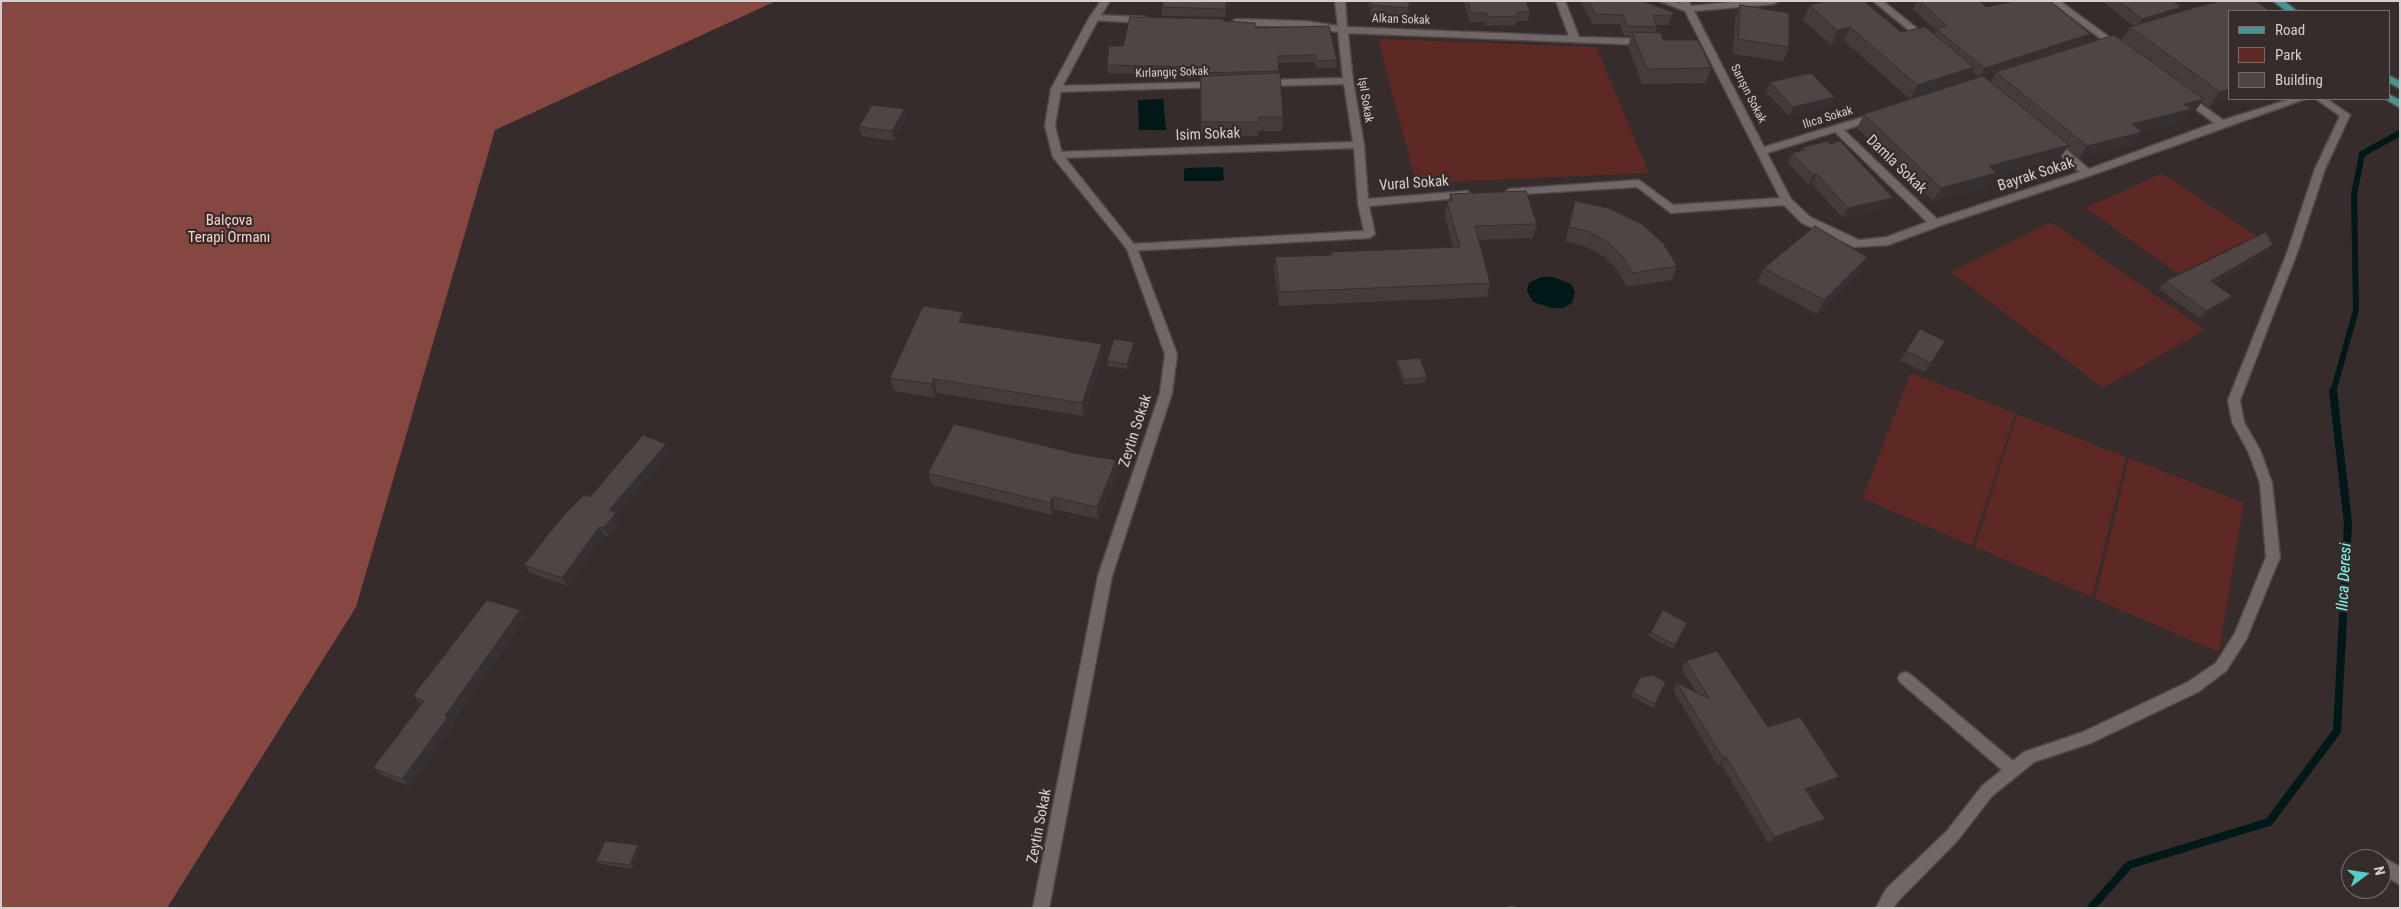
<!DOCTYPE html>
<meta charset="utf-8">
<style>
body{margin:0}
#map{position:relative;width:2401px;height:909px;overflow:hidden;background:#352c2b;font-family:"Roboto Condensed",sans-serif}
canvas{display:block}
.frame{position:absolute;inset:0;border:2px solid #d5d0cf;pointer-events:none}
.legend{position:absolute;left:2228px;top:10px;width:162px;height:90px;box-sizing:border-box;background:#352c2b;border:1px solid #756e6d;margin:0;padding:6px 9px;list-style:none;font-size:15px;color:#d5d0cf}
.legend li{display:flex;align-items:center;gap:10px;height:25px}
.legend b{width:25px;border:1px solid #756e6d}
.north{position:absolute;left:2341px;top:849px;width:50px;height:50px;box-sizing:border-box;background:#352c2b;border:1px solid #756e6d;border-radius:50%;rotate:76deg;font-size:14px;font-weight:700;line-height:20px;text-align:center;color:#d5d0cf}
.north::after{content:'';display:block;margin:auto;width:18px;height:22px;background:#54cdc7;clip-path:polygon(50% 0,100% 100%,50% 72%,0 100%)}
</style>
<div id="map">
<canvas width="2401" height="909"></canvas>
<div class="frame"></div>
<ul class="legend">
<li><b style="height:6px;background:#459692"></b>Road</li>
<li><b style="height:14px;background:#5e2924"></b>Park</li>
<li><b style="height:14px;background:#4f4544"></b>Building</li>
</ul>
<div class="north">N</div>
</div>
<script>
const g = document.querySelector('canvas').getContext('2d');
g.lineJoin = 'round';
function paint(path, color) {
  g.fillStyle = color;
  g.fill(path, 'evenodd');
}
function shape(rows) {
  const path = new Path2D();
  for (const r of rows) {
    path.moveTo(r[0], r[1]);
    for (let i = 2; i < r.length; i += 2) path.lineTo(r[i], r[i + 1]);
  }
  return path;
}
function strokePath(path, color, width, dash) {
  g.strokeStyle = color;
  g.lineWidth = width;
  g.lineCap = dash ? 'butt' : 'round';
  g.setLineDash(dash || []);
  g.stroke(path);
}
function drawText(font, color, halo, rows, align = 'center') {
  g.font = font + ' "Roboto Condensed",sans-serif';
  g.lineWidth = 4.5;
  g.setLineDash([]);
  g.textBaseline = 'middle';
  g.strokeStyle = halo;
  g.fillStyle = color;
  for (const [text, x, y, turn = 0] of rows) {
    g.save();
    g.translate(x, y);
    g.rotate((+turn || 0) * Math.PI / 180);
    g.textAlign = isNaN(turn) ? turn : align;
    if (halo) g.strokeText(text, 0, 0);
    g.fillText(text, 0, 0);
    g.restore();
  }
}
paint(shape([
 [1378,39,1596,47,1649,173,1416,183],
 [2162,173,2208,204,2256,236,2178,274,2086,208],
 [2051,222,2125,274,2205,330,2103,388,1951,272],
 [1911,373,2015,413,1972,546,1862,498],
 [2017,414,2126,457,2092,597,1975,547],
 [2129,458,2244,503,2219,652,2095,599]
]), '#5e2924');
paint(shape([
 [1,1,776,1,495,130,356,607,167,908,1,908]
]), '#864740');
paint(shape([
 [1163,99,1166,130,1139,130,1138,100],
 [1221,167,1223,168,1224,179,1222,181,1184,181,1184,169,1187,168],
 [1542,277,1553,277,1571,284,1575,292,1572,303,1563,308,1552,308,1533,302,1527,291,1528,286,1530,282]
]), '#001817');
strokePath(shape([
 [2333,392,2356,310,2354,195,2362,154,2400,133]
]), '#001817', 6);
strokePath(shape([
 [2091,908,2129,865,2269,822,2337,731,2348,523,2333,391]
]), '#001817', 8);
const street = shape([
 [1335,1,1345,1,1347,27,1569,36,1556,1,1565,1,1579,37,1646,39,1651,42,1646,45,1348,33,1353,81,1364,145,1368,199,1467,191,1472,195,1471,197,1369,206,1375,234,1370,238,1128,251,1127,248,1128,245,1132,244,1364,231,1358,203,1354,148,1057,158,1052,155,1057,152,1353,142,1344,84,1266,86,1261,83,1266,80,1343,78,1338,32,1305,27,1236,25,1231,22,1236,19,1305,21,1338,26,1335,1],
 [1659,1,1673,1,1681,4,1680,1,1689,1,1691,6,1741,1,1778,1,1774,4,1694,11,1764,147,1873,114,1881,114,1881,118,1844,130,1937,219,2080,172,2048,145,2048,141,2056,141,2089,169,2214,123,2182,99,2182,95,2188,95,2223,120,2291,99,2305,99,2092,175,1939,226,1888,245,1854,247,1802,223,1784,205,1671,213,1637,187,1505,195,1504,193,1509,189,1639,180,1673,205,1780,198,1685,11,1659,1],
 [1835,132,1927,222,1887,237,1859,240,1810,217,1791,199,1767,153,1835,132],
 [1873,1,1883,1,1929,38,1929,42,1923,42,1873,1],
 [2050,1,2060,1,2124,48,2119,51,2116,50,2050,1],
 [1094,15,1146,17,1151,20,1146,23,1091,20,1091,16,1094,15],
 [1216,82,1221,85,1219,87,1056,92,1051,89,1056,86,1216,82],
 [2316,99,2327,99,2350,115,2325,169,2297,253,2240,400,2244,422,2260,450,2272,483,2280,557,2246,640,2226,671,2198,692,2091,743,2034,762,1992,796,1957,841,1898,901,1893,908,1876,908,1886,889,1947,831,1982,786,2002,770,1900,682,1898,678,1900,674,1905,672,1910,674,2013,761,2024,752,2083,732,2188,682,2216,663,2235,633,2266,557,2260,483,2248,451,2232,422,2228,400,2287,253,2315,169,2340,116,2316,99],
 [2386,859,2400,867,2400,885,2381,873,2381,861,2386,859]
]);
const secondary = shape([
 [1101,1,1110,1,1099,18,1061,89,1055,126,1062,154,1137,248,1177,354,1172,393,1112,576,1049,908,1033,908,1098,576,1160,393,1165,354,1127,249,1053,157,1045,126,1051,89,1089,18,1101,1]
]);
const primary = shape([
 [2273,1,2284,1,2297,11,2286,11,2273,1],
 [2390,76,2400,81,2400,89,2390,83,2390,76],
 [2390,95,2400,100,2400,108,2387,100,2386,99,2390,99,2390,95]
]);
strokePath(street, '#504948', 3);
strokePath(secondary, '#504948', 3);
strokePath(primary, '#504948', 3);
paint(street, '#716765');
paint(secondary, '#716765');
paint(primary, '#459692');
paint(shape([
 [1227,1,1225,17,1162,16,1162,7],
 [1369,1,1409,1,1408,18,1370,15,1371,6,1368,6],
 [1463,1,1526,1,1530,12,1528,21,1517,21,1516,25,1486,26,1485,22,1470,22],
 [1581,1,1642,1,1672,16,1669,25,1656,25,1657,27,1655,33,1663,40,1711,68,1706,83,1642,84,1628,46,1631,36,1624,36,1620,24,1592,24],
 [1917,1,1980,1,1986,7,2084,44,1979,77,1972,71,1910,99,1844,41,1831,45,1803,20,1809,5,1901,32,1934,34,1936,30,1913,9],
 [2102,1,2173,1,2177,13,2230,99,2209,107,2201,102,2195,111,2188,113,2182,122,2141,132,2133,145,2079,158,2067,148,2060,158,1994,176,1988,186,1933,201,1857,128,1864,114,1991,82,1996,72,2122,40,2130,27,2133,26],
 [1740,5,1789,47,1783,62,1733,54,1735,19],
 [1224,21,1255,28,1337,60,1336,68,1316,68,1314,62,1279,63,1283,117,1282,131,1259,131,1258,136,1201,136,1200,75,1108,73,1107,65,1123,46],
 [1770,82,1831,107,1789,116,1766,92],
 [904,109,906,119,894,141,862,136,859,127],
 [1803,147,1893,198,1888,208,1843,218,1812,184,1809,185,1788,163,1792,153,1801,151],
 [1450,194,1537,224,1533,238,1478,240,1490,283,1487,297,1279,306,1274,271,1275,257,1331,255,1331,252,1453,248,1445,216,1447,202,1449,202],
 [1575,201,1677,266,1672,280,1627,287,1618,271,1605,257,1586,247,1565,241],
 [2267,253,2214,284,2226,304,2199,318,2159,289,2166,281],
 [1764,268,1860,271,1817,314,1757,282],
 [965,323,1102,344,1103,357,1083,416,937,393,935,398,894,391,890,378],
 [1920,329,1945,341,1925,372,1900,361],
 [1134,347,1127,369,1108,366,1107,361],
 [1397,360,1427,377,1426,382,1404,385,1397,365],
 [666,444,670,452,617,515,621,521,609,536,605,535,568,586,530,573,524,565,590,497],
 [1078,454,1116,460,1117,473,1098,519,1054,509,1052,515,932,485,928,473],
 [520,610,526,618,453,722,455,724,410,786,381,775,373,768,421,704,413,696],
 [1663,610,1687,623,1673,649,1648,636],
 [1686,661,1768,727,1833,784,1808,793,1825,819,1819,826,1768,843,1721,764,1718,766,1673,690,1677,683,1696,692,1681,669],
 [1640,678,1655,704,1653,708,1631,696],
 [638,845,641,849,633,869,600,864,596,861]
]), '#443b3a');
paint(shape([
 [2181,7,2174,17,2136,28,2142,19],
 [1850,27,1844,41,1831,45,1837,30],
 [2090,34,2084,44,1979,77,1985,68],
 [1974,67,1966,81,1910,99,1917,85],
 [2230,89,2230,99,2239,99,2209,107,2220,92],
 [1835,97,1831,107,1789,116,1793,107],
 [2204,99,2195,111,2188,113,2182,122,2123,136,2132,124,2184,104],
 [904,109,906,119,894,141,892,131],
 [2142,132,2133,145,2079,158,2087,146],
 [2069,145,2060,158,1994,176,1988,186,1933,201,1941,188,1989,166],
 [1817,174,1812,184,1809,185,1813,175],
 [1893,198,1888,208,1843,218,1848,208],
 [2273,245,2267,253,2204,289,2211,281],
 [1867,257,1860,271,1817,314,1824,300],
 [2232,296,2226,304,2199,318,2206,311],
 [963,312,966,326,959,322],
 [1134,342,1134,347,1127,369,1127,364],
 [1102,344,1103,357,1083,416,1082,403],
 [934,379,937,393,935,398,932,384],
 [666,444,670,452,617,515,621,521,609,536,604,528,609,510],
 [1116,460,1117,473,1098,519,1097,507],
 [1053,497,1054,509,1052,515,1050,503],
 [599,527,605,535,568,586,562,578],
 [520,610,526,618,453,722,455,724,410,786,402,779,445,716],
 [1726,757,1721,764,1718,766,1723,758],
 [1839,777,1833,784,1799,795,1805,789],
 [1825,819,1819,826,1768,843,1774,837],
 [638,845,641,849,633,869,630,865]
]), '#373030');
const building = shape([
 [1163,1,1226,1,1225,9,1162,7,1163,1],
 [1372,1,1409,1,1409,8,1371,5,1372,1],
 [1468,1,1526,1,1530,12,1517,12,1518,16,1488,17,1487,13,1471,13,1468,1],
 [1589,1,1642,1,1673,12,1672,16,1653,15,1657,27,1627,26,1623,15,1595,14,1589,1],
 [1826,1,1864,1,1901,32,1925,27,1974,67,1917,85,1850,27,1837,30,1809,5,1826,1],
 [1920,1,1980,1,1986,7,2016,1,2050,1,2090,34,1985,68,1936,29,1947,26,1920,1],
 [2120,1,2173,1,2181,7,2142,19,2120,1],
 [2221,1,2255,1,2270,11,2230,11,2230,89,2220,92,2130,27,2193,8,2221,1],
 [1740,5,1789,13,1789,47,1738,39,1740,5],
 [1130,17,1224,19,1224,21,1255,23,1255,28,1329,26,1337,60,1316,61,1315,55,1278,56,1279,71,1200,73,1200,67,1107,65,1109,46,1123,46,1130,17],
 [1632,32,1661,33,1663,40,1698,40,1711,68,1647,69,1632,32],
 [2114,35,2204,99,2184,104,2191,109,2132,124,2142,132,2087,146,1996,72,2114,35],
 [1280,73,1283,117,1259,117,1259,122,1201,122,1201,76,1280,73],
 [1811,73,1835,97,1793,107,1770,82,1811,73],
 [1983,76,2069,145,1989,166,1996,173,1941,188,1864,114,1983,76],
 [872,105,904,109,892,131,859,127,872,105],
 [1828,141,1830,144,1840,141,1893,198,1848,208,1817,174,1813,175,1792,153,1805,150,1803,147,1828,141],
 [1526,191,1537,224,1475,226,1490,283,1280,292,1275,257,1332,255,1331,252,1460,247,1447,202,1452,201,1450,194,1526,191],
 [1575,201,1608,208,1642,224,1663,243,1677,266,1632,273,1623,257,1609,243,1590,232,1569,227,1575,201],
 [1815,226,1867,257,1824,300,1764,268,1815,226],
 [2266,232,2273,245,2211,281,2232,296,2206,311,2166,281,2266,232],
 [923,306,963,312,959,322,1102,344,1082,403,934,379,932,384,890,378,923,306],
 [1920,329,1945,341,1931,363,1906,351,1920,329],
 [1114,339,1134,342,1127,364,1107,361,1114,339],
 [1420,358,1427,377,1404,380,1397,360,1420,358],
 [954,424,1078,454,1116,460,1097,507,1053,497,1050,503,928,473,954,424],
 [643,435,666,444,609,510,616,513,604,528,599,527,562,578,524,565,563,516,584,495,590,497,643,435],
 [487,600,520,610,445,716,448,717,402,779,373,768,424,701,413,696,487,600],
 [1663,610,1687,623,1675,645,1651,632,1663,610],
 [1717,651,1768,727,1800,717,1839,777,1805,789,1825,819,1774,837,1726,757,1723,758,1677,683,1710,699,1686,661,1717,651],
 [1652,675,1666,682,1655,704,1633,692,1640,678,1652,675],
 [605,841,638,845,630,865,596,861,605,841],
 [1514,905,1515,908,1499,908,1514,905]
]);
paint(building, '#4f4544');
strokePath(building, '#373030', 1);
drawText('12px', '#d5d0cf', '#352c2b', [
 ["Alkan Sokak",1401,20,2],
 ["Kırlangıç Sokak",1172,73,-2],
 ["Sarışın Sokak",1748,94,63],
 ["Işıl Sokak",1365,100,81],
 ["Ilıca Sokak",1828,118,-17]
]);
drawText('15px', '#d5d0cf', '#352c2b', [
 ["Isim Sokak",1208,135,-2],
 ["Damla Sokak",1896,165,44],
 ["Bayrak Sokak",2036,175,-18],
 ["Vural Sokak",1414,184,-4],
 ["Zeytin Sokak",1136,431,-72],
 ["Zeytin Sokak",1040,826,-79]
]);
drawText('15px', '#f9d0cb', '#352c2b', [
 ["Balçova",229,221],
 ["Terapi Ormanı",229,238]
]);
drawText('italic 16px', '#78fcf5', '#352c2b', [
 ["Ilıca Deresi",2345,577,-87]
]);
</script>
